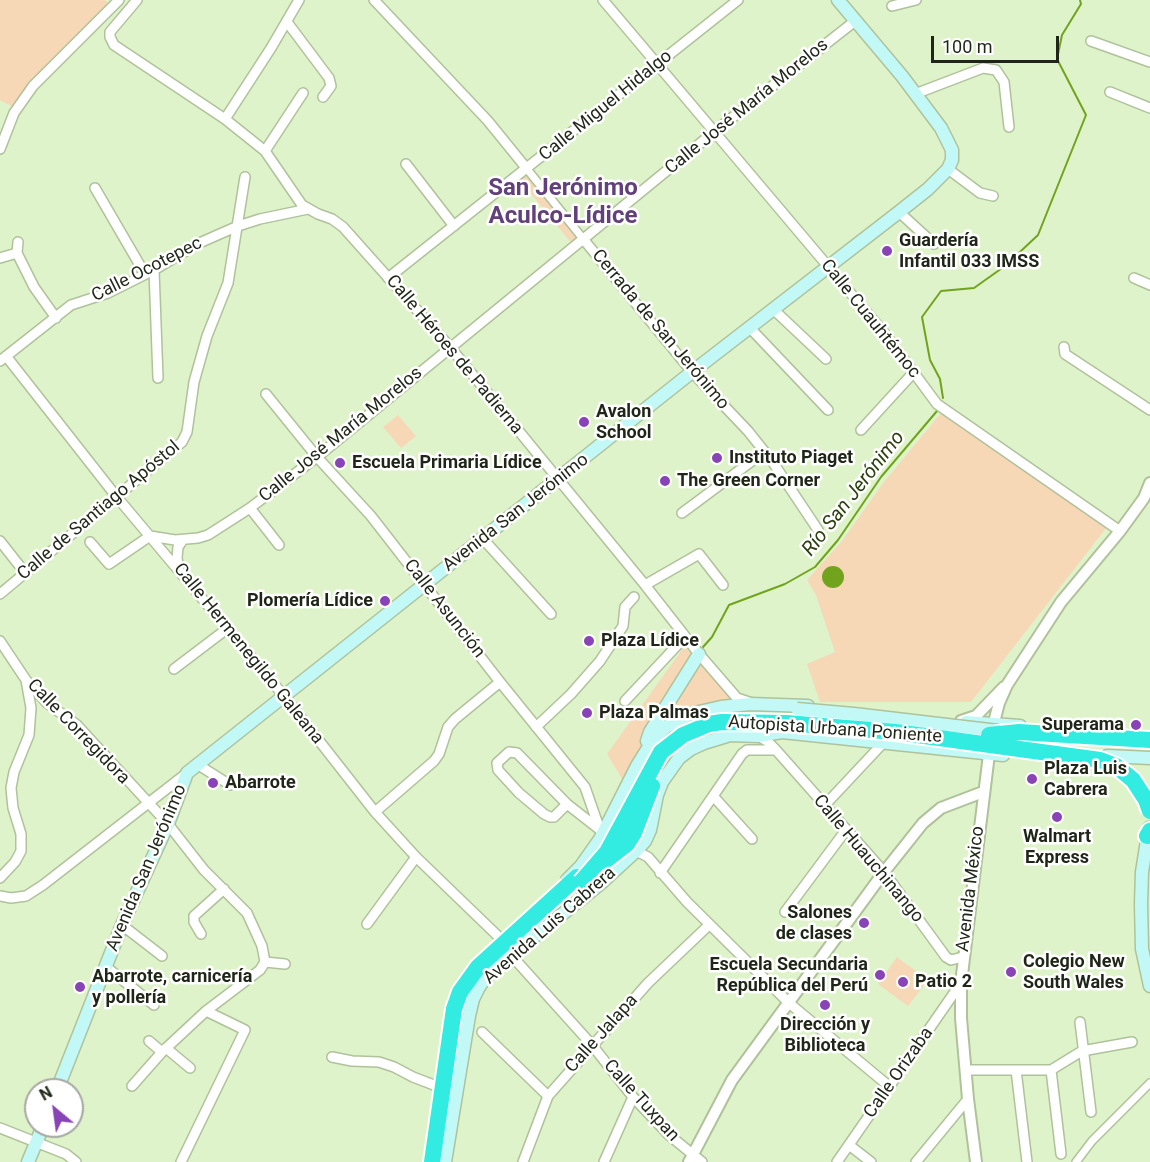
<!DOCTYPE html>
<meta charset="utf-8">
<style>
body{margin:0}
#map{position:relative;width:1150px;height:1162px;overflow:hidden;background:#dff3ca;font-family:Roboto,sans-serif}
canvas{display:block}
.north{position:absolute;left:24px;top:1078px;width:60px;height:60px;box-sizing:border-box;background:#fff;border:2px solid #a5a8a2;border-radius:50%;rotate:331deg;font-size:16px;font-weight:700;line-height:24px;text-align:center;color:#1f2617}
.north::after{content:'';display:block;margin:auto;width:21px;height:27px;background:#8843b6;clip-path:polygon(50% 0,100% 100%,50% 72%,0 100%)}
.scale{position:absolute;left:931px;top:36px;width:128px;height:27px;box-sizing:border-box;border:3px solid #1f2617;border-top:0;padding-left:8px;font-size:18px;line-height:21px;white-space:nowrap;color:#1f2617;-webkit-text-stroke:4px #fff;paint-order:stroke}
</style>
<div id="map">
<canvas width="1150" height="1162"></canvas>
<div class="north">N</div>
<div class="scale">100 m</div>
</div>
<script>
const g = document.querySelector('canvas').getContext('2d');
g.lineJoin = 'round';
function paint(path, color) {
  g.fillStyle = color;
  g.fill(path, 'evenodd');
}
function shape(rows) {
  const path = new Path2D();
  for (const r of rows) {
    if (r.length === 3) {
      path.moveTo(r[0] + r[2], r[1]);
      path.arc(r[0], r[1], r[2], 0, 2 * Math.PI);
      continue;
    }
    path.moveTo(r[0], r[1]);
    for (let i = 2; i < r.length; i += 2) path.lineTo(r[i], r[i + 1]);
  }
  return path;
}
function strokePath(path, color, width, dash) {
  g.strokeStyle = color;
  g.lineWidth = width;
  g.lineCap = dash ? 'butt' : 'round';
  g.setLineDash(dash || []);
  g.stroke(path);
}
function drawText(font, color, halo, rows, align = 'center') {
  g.font = font + ' Roboto,sans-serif';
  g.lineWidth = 5;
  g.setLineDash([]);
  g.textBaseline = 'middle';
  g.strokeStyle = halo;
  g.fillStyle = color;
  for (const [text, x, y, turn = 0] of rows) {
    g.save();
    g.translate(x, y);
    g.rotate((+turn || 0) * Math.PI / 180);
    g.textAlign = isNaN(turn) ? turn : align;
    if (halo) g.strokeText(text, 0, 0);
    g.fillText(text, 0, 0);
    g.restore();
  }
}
paint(shape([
 [0,0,105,0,109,4,54,57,13,107,0,100],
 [532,172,589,240,577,250,519,179],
 [942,412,1107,527,971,702,820,702,807,664,835,652,816,595,807,580,842,541,884,482],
 [398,415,416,436,401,448,383,427],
 [684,647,696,657,736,698,752,703,711,707,670,729,648,749,627,787,607,754],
 [897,957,928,980,908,1006,878,984]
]), '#f6d7b6');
paint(shape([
 [833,577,11]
]), '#71a41c');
strokePath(shape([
 [943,398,940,379,930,360,922,317,941,291,974,288,1005,266,1038,235,1086,115,1057,59,1062,35,1081,4,1080,0],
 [703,647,712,637,729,605,785,584,815,567,838,540,881,477,937,411]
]), '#71a41c', 2);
const pedestrian = shape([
 [527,169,584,240],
 [1076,1162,1092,1141,1150,1083]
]);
const minor = shape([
 [137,0,110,32,110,37,114,45,225,119,265,151,302,205,318,214,332,219,343,227,450,347,645,585,699,654,737,698,752,703],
 [374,0,488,121,527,169],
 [603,0,886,335,937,404,1120,531],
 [892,6,916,0],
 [287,22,329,78,331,86,323,97],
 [1091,41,1150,62],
 [1110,92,1150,108],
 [915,94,983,68,996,70,1004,82,1009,127],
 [225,119,271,48,299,0],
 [0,149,14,113,33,86,119,0],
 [265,151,303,93],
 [406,164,454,226],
 [948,169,980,193,993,196],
 [95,188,145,274],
 [899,212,934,244],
 [584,240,692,372,748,431,772,461,818,530],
 [18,242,17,253,34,287,56,318],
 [0,258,17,253],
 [154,270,158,378],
 [388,278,738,0],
 [1134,278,1150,285],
 [773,309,826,359],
 [750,328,828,410],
 [1064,347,1065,354,1150,410],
 [6,356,116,496,284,696,375,812,416,857,502,940],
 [0,361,71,305,108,293,154,270,197,244,238,226,260,219,308,209],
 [266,394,317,457,371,516,500,682,585,787,602,836],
 [861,430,914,372],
 [250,508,279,545],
 [682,513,764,452],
 [150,536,175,540,198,538,208,535,250,508,317,457,714,132,855,21],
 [483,539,551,614],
 [0,541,26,574],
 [90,542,109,564,150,536],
 [179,569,177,558,178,547,183,540],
 [645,585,699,554,723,585],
 [0,594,182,442,187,432,194,382,207,336,228,283,245,177],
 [0,641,26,680,47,703,77,725,168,824,204,870,247,913,262,946,265,962],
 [174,669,228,628],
 [625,701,685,637],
 [536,727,571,694,600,661,623,626,625,607,634,597],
 [758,736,767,741,776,750,884,872,946,957,951,960,963,957],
 [197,764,230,785],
 [714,797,752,839],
 [567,804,554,817,550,817,544,814,519,793,498,770,497,763,509,752,517,753,567,804,599,829],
 [825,805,885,741],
 [375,812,434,761,439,754,448,727,455,719,500,682],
 [636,851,648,857,687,902,789,1003,890,1087],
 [660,873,742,754,747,750,776,750],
 [0,878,15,862,21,851,21,834,13,808,11,788,14,772,29,735,31,708,26,680],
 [0,896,11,898,26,896,43,885,187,773],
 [785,912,846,830],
 [367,924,416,857],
 [122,925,162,956],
 [201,934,194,922,194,916,224,889],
 [511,955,592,1045,633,1097,669,1135,702,1162],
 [265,962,285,964],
 [105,966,154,1005],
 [1080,1022,1091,1112],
 [482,1032,548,1096],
 [149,1041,162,1052],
 [166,1048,190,1068],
 [332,1057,352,1061,379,1062,394,1067,413,1077,439,1087],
 [966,1070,1051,1070,1082,1051,1132,1042],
 [1016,1070,1027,1162],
 [1051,1070,1061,1154],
 [132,1086,162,1052,206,1011,260,970,265,962],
 [0,1128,66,1154,76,1162],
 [849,1145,871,1162],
 [181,1162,245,1030,206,1011],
 [523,1162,548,1096,648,983,709,925],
 [604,1162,633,1097],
 [837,1162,961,983],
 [916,1162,968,1099]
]);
const tertiary = shape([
 [961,721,976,716,1004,687],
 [992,730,999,703,1007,685,1061,602,1120,531,1144,498,1150,483],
 [689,1162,732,1080,884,872,923,823,941,808,983,792],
 [976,1162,968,1099,961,1018,961,983,990,746]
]);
const secondary = shape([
 [966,722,1020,726],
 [647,741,650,732,699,654],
 [1107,756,1150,758],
 [1149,828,1142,872,1141,904,1142,949,1150,986],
 [567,880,581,866,600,839,637,766,655,737,666,727,690,714,721,707,750,704,808,706],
 [57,1090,122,925,168,824,187,773,692,372,899,212,928,189,948,169,952,160,952,150,941,128,902,76,838,0],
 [28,1162,43,1126],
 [445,1162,469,1016,473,999,479,987,486,977,500,964,600,884,636,851,645,841,650,830,657,795,662,782,679,758,691,749,704,743,730,735,758,736,782,732,1003,755]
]);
const motorway = shape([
 [1147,836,1150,831],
 [432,1162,454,1009,460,992,478,967,577,877]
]);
strokePath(pedestrian, '#afc29b', 10);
strokePath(minor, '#afc29b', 12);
strokePath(tertiary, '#afc29b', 14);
strokePath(secondary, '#afc29b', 15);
strokePath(motorway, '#fff', 20);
strokePath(pedestrian, '#fff', 7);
strokePath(minor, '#fff', 9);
strokePath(tertiary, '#fff', 10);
strokePath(secondary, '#c2f9f6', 12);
strokePath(motorway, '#33ece1', 16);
const secondaryBridge = shape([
 [797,709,854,714,998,731]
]);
const motorwayBridge = shape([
 [989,735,1019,732,1150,740],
 [605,861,627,844,634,833,652,786],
 [581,882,607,852,661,752,683,735,709,724,722,722,787,723,895,732,1100,760,1116,766,1133,780,1146,800,1150,811]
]);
strokePath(secondaryBridge, '#afc29b', 15, []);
strokePath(motorwayBridge, '#fff', 20, []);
strokePath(secondaryBridge, '#c2f9f6', 12);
strokePath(motorwayBridge, '#33ece1', 16);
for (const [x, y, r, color] of [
 [887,251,6,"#8843b6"],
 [584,422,6,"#8843b6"],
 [717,458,6,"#8843b6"],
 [340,463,6,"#8843b6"],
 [665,481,6,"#8843b6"],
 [385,601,6,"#8843b6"],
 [589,641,6,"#8843b6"],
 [587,713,6,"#8843b6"],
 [1136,725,6,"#8843b6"],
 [1032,779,6,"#8843b6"],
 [213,783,6,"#8843b6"],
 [1057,817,6,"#8843b6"],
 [864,923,6,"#8843b6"],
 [1011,972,6,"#8843b6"],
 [880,975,6,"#8843b6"],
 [903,982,6,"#8843b6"],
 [80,987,6,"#8843b6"],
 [825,1005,6,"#8843b6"]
]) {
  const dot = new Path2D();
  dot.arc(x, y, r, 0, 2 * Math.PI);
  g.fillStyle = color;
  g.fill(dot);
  strokePath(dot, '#fff', 2);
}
drawText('18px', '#1f2617', '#fff', [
 ["Calle Miguel Hidalgo",606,106,-39],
 ["Calle José María Morelos",747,107,-39],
 ["Calle Ocotepec",147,270,-27],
 ["Calle Cuauhtémoc",870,319,51],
 ["Cerrada de San Jerónimo",660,330,50],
 ["Calle Héroes de Padierna",454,355,50],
 ["Calle José María Morelos",341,435,-39],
 ["Calle de Santiago Apóstol",99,511,-40],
 ["Avenida San Jerónimo",516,513,-38],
 ["Calle Asunción",444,609,52],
 ["Calle Hermenegildo Galeana",248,654,51],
 ["Autopista Urbana Poniente",835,730,4],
 ["Calle Corregidora",78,732,46],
 ["Calle Huauchinango",868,859,50],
 ["Avenida San Jerónimo",147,868,-67],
 ["Avenida México",971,889,-83],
 ["Avenida Luis Cabrera",550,926,-41],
 ["Calle Jalapa",602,1034,-48],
 ["Calle Orizaba",899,1073,-55],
 ["Calle Tuxpan",641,1101,48]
]);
drawText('bold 18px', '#1f2617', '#fff', [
 ["Guardería",899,241],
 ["Infantil 033 IMSS",899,262],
 ["Avalon",596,412],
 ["School",596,433],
 ["Instituto Piaget",729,458],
 ["Escuela Primaria Lídice",352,463],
 ["The Green Corner",677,481],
 ["Plomería Lídice",373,601,"right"],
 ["Plaza Lídice",601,641],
 ["Plaza Palmas",599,713],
 ["Superama",1124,725,"right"],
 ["Plaza Luis",1044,769],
 ["Cabrera",1044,790],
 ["Abarrote",225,783],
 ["Walmart",1057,837,"center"],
 ["Express",1057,858,"center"],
 ["Salones",852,913,"right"],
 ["de clases",852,934,"right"],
 ["Colegio New",1023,962],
 ["South Wales",1023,983],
 ["Escuela Secundaria",868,965,"right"],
 ["República del Perú",868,986,"right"],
 ["Abarrote, carnicería",92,977],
 ["y pollería",92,998],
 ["Patio 2",915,982],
 ["Dirección y",825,1025,"center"],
 ["Biblioteca",825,1046,"center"]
], 'left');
drawText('italic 20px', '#2c400e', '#fff', [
 ["Río San Jerónimo",854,494,-52]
]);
drawText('bold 24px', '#62407b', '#fff', [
 ["San Jerónimo",563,189],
 ["Aculco-Lídice",563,217]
]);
</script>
